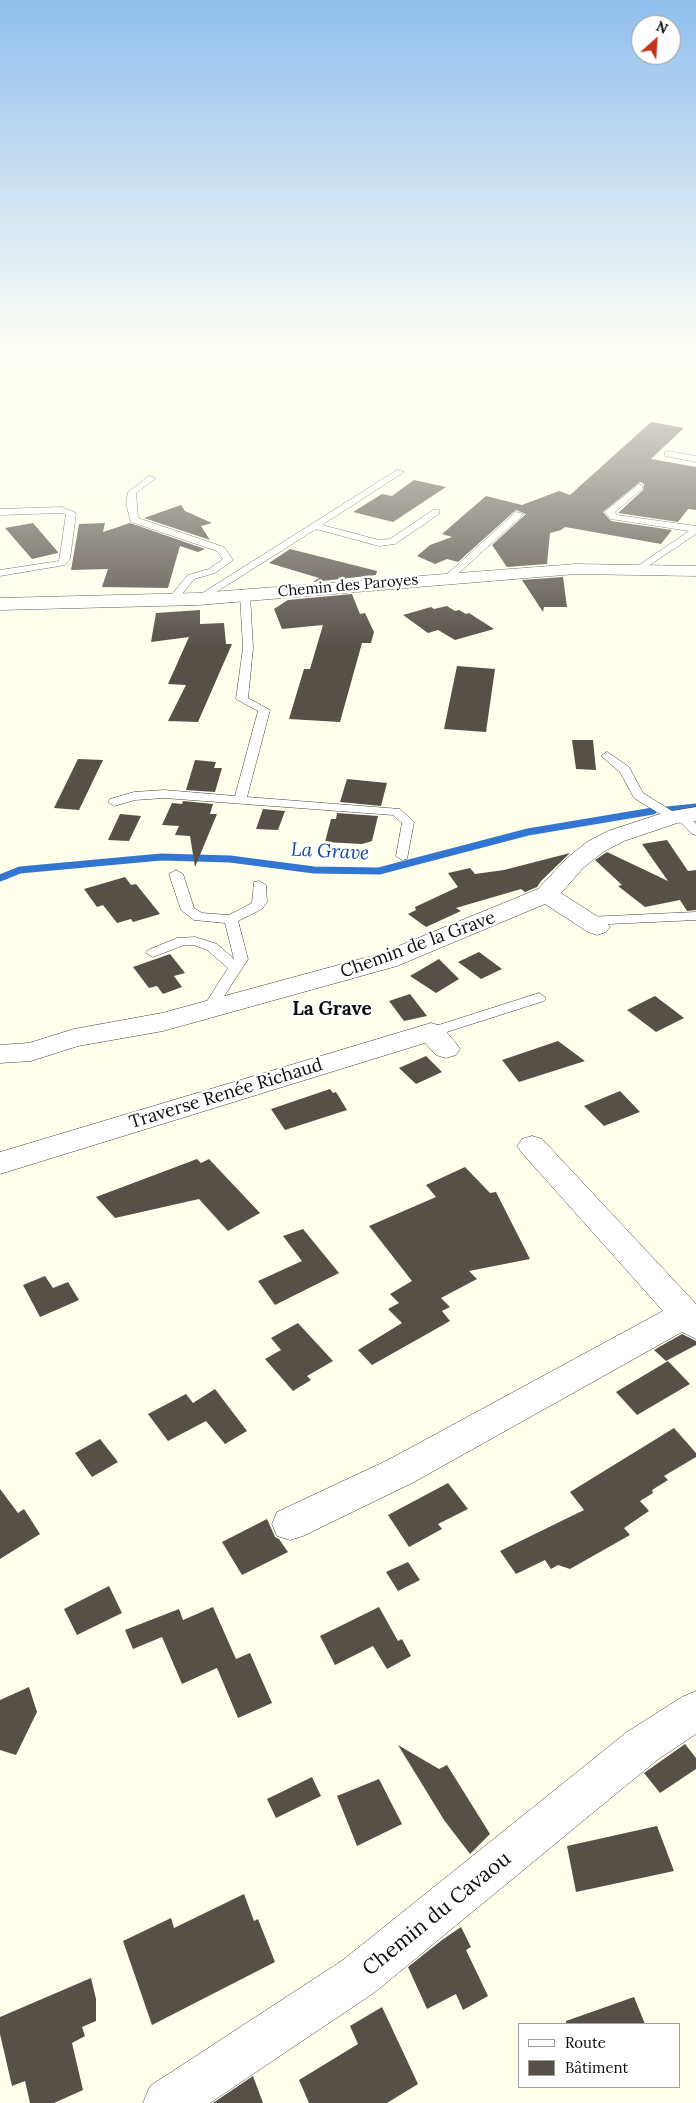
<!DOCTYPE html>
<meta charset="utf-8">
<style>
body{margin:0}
#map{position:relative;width:696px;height:2103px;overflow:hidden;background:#ffffec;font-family:Lora,serif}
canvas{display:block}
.legend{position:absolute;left:518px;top:2023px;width:162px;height:65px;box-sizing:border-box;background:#fff;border:1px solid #9e9e9e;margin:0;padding:6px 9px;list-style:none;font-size:15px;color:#0d0d0d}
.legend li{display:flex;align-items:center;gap:10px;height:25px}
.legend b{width:25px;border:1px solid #9e9e9e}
.north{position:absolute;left:631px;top:15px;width:50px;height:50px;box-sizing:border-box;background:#fff;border:1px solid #9e9e9e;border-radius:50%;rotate:26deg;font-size:14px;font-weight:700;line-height:20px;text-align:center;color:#0d0d0d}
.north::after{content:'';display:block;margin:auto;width:18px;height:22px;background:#c23620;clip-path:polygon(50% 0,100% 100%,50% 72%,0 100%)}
</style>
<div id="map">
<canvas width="696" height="2103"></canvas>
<ul class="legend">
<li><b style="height:6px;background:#fff"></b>Route</li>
<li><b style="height:14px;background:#565049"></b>Bâtiment</li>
</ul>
<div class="north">N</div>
</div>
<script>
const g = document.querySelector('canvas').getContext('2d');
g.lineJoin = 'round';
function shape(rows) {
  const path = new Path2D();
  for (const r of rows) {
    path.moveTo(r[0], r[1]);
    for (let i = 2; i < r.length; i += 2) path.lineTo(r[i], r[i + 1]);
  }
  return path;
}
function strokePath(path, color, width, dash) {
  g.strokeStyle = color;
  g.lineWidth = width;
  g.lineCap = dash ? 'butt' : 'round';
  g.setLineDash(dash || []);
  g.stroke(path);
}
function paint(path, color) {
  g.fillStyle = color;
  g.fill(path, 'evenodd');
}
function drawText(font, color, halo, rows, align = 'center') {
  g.font = font + ' Lora,serif';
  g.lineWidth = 5;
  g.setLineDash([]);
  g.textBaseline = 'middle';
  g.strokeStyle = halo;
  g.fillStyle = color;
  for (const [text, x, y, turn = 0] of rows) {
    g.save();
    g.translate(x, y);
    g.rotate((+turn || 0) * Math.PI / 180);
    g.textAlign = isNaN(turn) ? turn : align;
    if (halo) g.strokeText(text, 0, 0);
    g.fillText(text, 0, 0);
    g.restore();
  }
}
strokePath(shape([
 [667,810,696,807],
 [0,878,20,870,161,857,230,859,314,870,379,871,528,832,653,811]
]), '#3376d2', 7);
paint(shape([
 [651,422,684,428,651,459,696,467,696,510,688,509,678,522,618,513,643,490,644,484,640,482,603,512,611,521,672,530,661,544,565,527,561,530,550,533,547,564,507,567,492,545,526,514,516,510,458,562,447,559,435,564,417,556,430,545,452,537,442,534,486,496,522,505,559,491,570,495],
 [414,480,446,487,393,522,353,512,382,494,392,496],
 [181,505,185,511,212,523,201,526,210,540,144,518],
 [33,523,58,552,58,553,32,559,5,528],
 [105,523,103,532,130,523,205,549,198,552,180,546,168,588,102,587,108,569,71,570,79,524],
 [290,549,377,571,376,575,313,582,319,578,269,563],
 [563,577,567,607,544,607,543,612,522,580],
 [352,594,360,614,365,613,374,632,371,643,362,643,340,722,289,719,304,669,310,669,323,625,282,629,274,609,288,600],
 [447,606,455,611,459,610,466,614,469,613,494,629,455,640,438,630,428,633,403,615,431,607,434,609],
 [200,610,200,624,224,623,226,644,232,644,198,722,168,721,186,685,168,684,189,637,151,642,156,613],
 [457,666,495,669,486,732,444,729],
 [572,740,593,740,596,770,576,769],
 [78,759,103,760,79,810,54,808],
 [195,760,216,762,214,768,222,768,215,792,186,790],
 [347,779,387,783,381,806,340,802],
 [183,801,213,804,210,814,217,814,195,867,190,836,175,835,179,826,162,825,172,803,182,804],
 [263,809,285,811,278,830,256,829],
 [337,813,378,816,372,841,362,844,325,842,331,819,336,819],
 [120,814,141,816,129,841,108,840],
 [667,840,688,871,696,870,696,910,687,911,680,900,645,907,618,886,622,885,595,860,607,852,668,881,642,844],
 [570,853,541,881,537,887,525,892,521,889,456,908,461,911,426,927,408,914,416,910,415,907,458,887,448,873,470,868,475,874,504,870],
 [125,877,131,885,136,884,160,914,133,922,131,919,117,923,103,905,97,907,84,889],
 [479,952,502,969,481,979,458,962],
 [170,954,185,973,174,976,182,987,163,994,157,986,149,988,133,967],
 [439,959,459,979,436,993,410,976],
 [410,994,427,1016,404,1021,389,1001],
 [655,996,667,1005,684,1018,656,1032,627,1010],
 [558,1041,585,1061,519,1082,502,1060],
 [426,1056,442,1072,416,1084,399,1068],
 [330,1089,333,1093,336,1092,347,1110,285,1130,271,1109],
 [620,1091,640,1112,604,1126,584,1106],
 [197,1159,201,1163,209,1159,260,1213,228,1231,199,1199,115,1218,96,1197],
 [465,1167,490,1193,496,1192,530,1259,469,1271,477,1279,441,1298,450,1307,442,1311,450,1321,372,1365,358,1350,402,1323,388,1309,399,1303,390,1294,412,1281,369,1226,436,1197,426,1185],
 [303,1229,339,1273,275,1305,258,1281,302,1261,283,1236],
 [45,1276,53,1288,68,1282,79,1300,40,1317,23,1285],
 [298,1323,333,1361,307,1376,311,1380,293,1391,265,1359,281,1350,271,1338],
 [682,1334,696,1341,696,1345,666,1361,654,1350],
 [668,1361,690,1384,637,1415,616,1392],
 [215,1389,247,1431,225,1444,206,1421,168,1441,148,1414,186,1394,193,1403],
 [674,1428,696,1453,696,1457,664,1476,668,1480,652,1490,653,1493,640,1501,649,1511,624,1528,630,1535,570,1569,558,1565,551,1569,545,1560,516,1574,500,1551,584,1510,570,1492],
 [100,1439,118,1462,92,1477,75,1453],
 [448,1483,468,1509,438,1524,442,1529,409,1547,388,1515],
 [0,1489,18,1513,24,1509,40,1534,0,1559],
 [267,1519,275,1537,279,1539,288,1552,242,1575,222,1542],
 [408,1562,420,1580,398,1591,386,1572],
 [109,1586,122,1613,77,1635,64,1609],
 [213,1607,236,1659,250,1653,272,1703,238,1718,217,1668,182,1684,162,1637,133,1649,125,1630,179,1609,183,1620],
 [379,1607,398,1641,402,1639,411,1656,387,1669,373,1646,335,1665,320,1636],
 [29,1687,37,1712,16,1755,0,1750,0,1700],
 [685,1744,696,1758,696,1769,660,1793,644,1773],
 [398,1745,439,1769,447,1765,490,1834,470,1854,444,1820],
 [312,1777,321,1796,276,1818,267,1799],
 [379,1779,402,1824,357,1846,337,1796],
 [657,1826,674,1871,576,1892,567,1846],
 [244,1894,254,1921,258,1919,275,1962,152,2025,123,1941,171,1918,174,1928],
 [461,1927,471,1947,466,1950,488,1996,463,2010,456,1994,427,2009,408,1967,442,1940],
 [91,1978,96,1999,96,2021,82,2027,85,2036,72,2043,83,2090,54,2103,30,2103,25,2081,12,2086,0,2034,0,2017],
 [634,1997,645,2024,566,2024,566,2021],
 [382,2007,418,2084,387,2103,309,2103,299,2080,358,2044,350,2026],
 [253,2076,263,2103,213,2103]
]), '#565049');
const service = shape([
 [12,353,12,355,0,358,0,354,12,353],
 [668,451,696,456,696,462,665,456,665,452,668,451],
 [397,470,404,472,322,525,379,540,390,539,433,510,439,510,439,514,395,544,379,546,316,529,202,601,193,599,397,470],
 [149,476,156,478,136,493,138,518,224,547,233,560,215,573,194,579,176,602,172,603,167,600,188,575,209,569,223,559,217,551,131,522,126,504,128,492,149,476],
 [639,484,642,485,642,489,615,512,617,515,696,526,696,534,636,574,631,571,633,569,689,531,611,519,605,512,607,510,639,484],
 [61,507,76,513,70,559,65,565,0,576,0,570,59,561,66,514,60,513,0,515,0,509,61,507],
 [516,512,524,514,451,580,445,580,445,576,516,512],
 [245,592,250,595,253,648,248,698,270,710,247,797,400,809,414,822,407,859,402,860,396,856,402,823,393,815,164,798,135,800,114,806,108,802,110,799,134,792,164,790,235,796,258,711,236,699,243,648,240,595,245,592],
 [607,752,629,767,643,793,677,814,686,813,696,824,696,835,692,834,678,820,670,820,634,798,620,772,601,756,607,752],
 [176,870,183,874,194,908,202,913,229,915,252,903,254,882,259,881,266,885,267,902,262,909,238,921,248,959,214,1012,209,1014,202,1009,228,968,207,950,194,945,184,945,153,957,146,953,148,950,177,938,195,937,217,944,234,959,225,923,194,920,181,910,169,874,176,870],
 [696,912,696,920,587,925,580,921,587,917,696,912],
 [539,993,546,998,544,1001,431,1037,424,1032,426,1029,539,993]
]);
const minor = shape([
 [576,564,696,566,696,576,576,574,198,605,0,610,0,598,198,593,576,564],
 [696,807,696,821,677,823,624,841,603,852,583,868,561,893,606,922,610,927,606,932,597,935,588,932,545,904,397,966,163,1031,78,1046,31,1061,0,1063,0,1045,29,1043,74,1029,162,1013,379,954,538,889,567,858,587,842,608,831,666,812,696,807],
 [431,1023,441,1026,456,1043,460,1049,456,1055,446,1058,436,1055,425,1043,0,1174,0,1152,431,1023],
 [532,1136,542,1139,696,1304,696,1339,682,1332,414,1482,303,1536,290,1540,277,1536,272,1524,277,1512,388,1460,663,1311,522,1153,517,1146,522,1139,532,1136],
 [696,1691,696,1734,657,1760,375,1992,210,2103,143,2103,150,2086,343,1960,627,1732,682,1697,696,1691]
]);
strokePath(service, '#404040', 1);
strokePath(minor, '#404040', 1);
paint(service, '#fff');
paint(minor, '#fff');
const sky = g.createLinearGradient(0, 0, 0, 648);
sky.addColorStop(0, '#91bfee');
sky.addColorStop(0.54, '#fffff6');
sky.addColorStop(1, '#fffff600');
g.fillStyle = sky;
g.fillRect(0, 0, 696, 648);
drawText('15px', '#0d0d0d', '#fff', [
 ["Chemin des Paroyes",348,586,-5]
]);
drawText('18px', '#0d0d0d', '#fff', [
 ["Chemin de la Grave",418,945,-20],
 ["Traverse Renée Richaud",226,1094,-17]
]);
drawText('italic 19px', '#1149a3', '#fff', [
 ["La Grave",330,852,3]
]);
drawText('bold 19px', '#0d0d0d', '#fff', [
 ["La Grave",332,1010]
]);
drawText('21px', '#0d0d0d', '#fff', [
 ["Chemin du Cavaou",437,1914,-39]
]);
</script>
